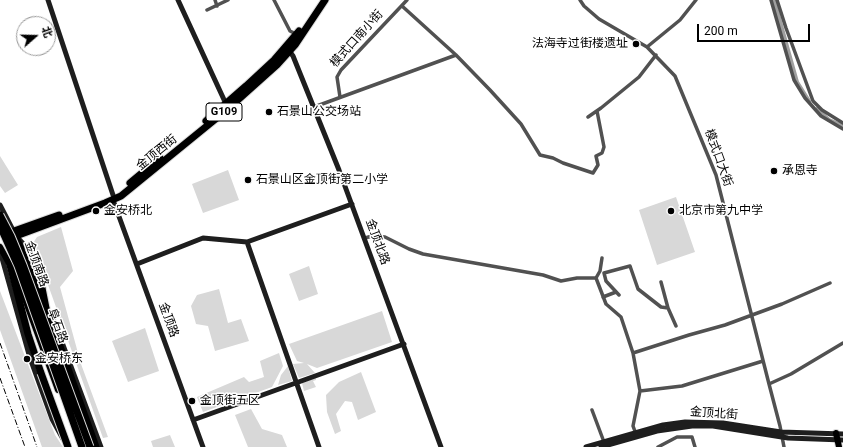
<!DOCTYPE html>
<meta charset="utf-8">
<style>
body{margin:0}
#map{position:relative;width:843px;height:447px;overflow:hidden;background:#fff;font-family:Roboto,"Noto Sans SC",sans-serif}
canvas{display:block}
.north{position:absolute;left:16px;top:16px;width:40px;height:40px;box-sizing:border-box;background:#fff;border:1px solid #999;border-radius:50%;rotate:70deg;font-size:11px;font-weight:700;line-height:16px;text-align:center;color:#000}
.north::after{content:'';display:block;margin:auto;width:14px;height:18px;background:#000;clip-path:polygon(50% 0,100% 100%,50% 72%,0 100%)}
.scale{position:absolute;left:697px;top:24px;width:113px;height:18px;box-sizing:border-box;border:2px solid #000;border-top:0;padding-left:5px;font-size:12px;line-height:14px;white-space:nowrap;color:#000;-webkit-text-stroke:3px #fff;paint-order:stroke}
</style>
<div id="map">
<canvas width="843" height="447"></canvas>
<div class="north">北</div>
<div class="scale">200 m</div>
</div>
<script>
const g = document.querySelector('canvas').getContext('2d');
g.lineJoin = 'round';
function paint(path, color) {
  g.fillStyle = color;
  g.fill(path, 'evenodd');
}
function shape(rows) {
  const path = new Path2D();
  for (const r of rows) {
    path.moveTo(r[0], r[1]);
    for (let i = 2; i < r.length; i += 2) path.lineTo(r[i], r[i + 1]);
  }
  return path;
}
function strokePath(path, color, width, dash) {
  g.strokeStyle = color;
  g.lineWidth = width;
  g.lineCap = dash ? 'butt' : 'round';
  g.setLineDash(dash || []);
  g.stroke(path);
}
function drawText(font, color, halo, rows, align = 'center') {
  g.font = font + ' Roboto,"Noto Sans SC",sans-serif';
  g.lineWidth = 3;
  g.setLineDash([]);
  g.textBaseline = 'middle';
  g.strokeStyle = halo;
  g.fillStyle = color;
  for (const [text, x, y, turn = 0] of rows) {
    g.save();
    g.translate(x, y);
    g.rotate((+turn || 0) * Math.PI / 180);
    g.textAlign = isNaN(turn) ? turn : align;
    if (halo) g.strokeText(text, 0, 0);
    g.fillText(text, 0, 0);
    g.restore();
  }
}
paint(shape([
 [0,156,18,185,5,193,0,186],
 [228,170,239,200,203,213,192,184],
 [676,197,695,252,657,265,639,210],
 [61,227,73,271,60,287,81,364,108,437,103,438,33,243,37,237],
 [309,266,318,294,299,301,289,274],
 [219,289,228,323,241,319,249,341,215,351,208,326,196,324,191,306,197,295],
 [0,291,55,435,63,447,42,447,0,330],
 [382,311,392,342,317,368,307,364,315,373,299,378,293,364,304,363,297,361,289,344],
 [145,328,159,371,128,382,112,341],
 [279,353,283,366,272,387,203,412,197,397,244,377,249,382,264,377,260,361],
 [288,366,292,381,278,385,281,375],
 [361,372,376,412,358,420,352,402,345,401,336,414,341,431,335,434,327,412,326,395,339,382],
 [316,378,316,380,313,381,316,387,304,391,302,383],
 [251,409,262,429,282,435,287,447,248,447,235,415],
 [170,435,175,447,153,447,151,441]
]), '#d8d8d8');
strokePath(shape([
 [774,0,797,82,809,101],
 [817,109,829,120,843,126]
]), '#9f9f9f', 4);
const primary = shape([
 [16,236,37,287,42,310],
 [0,247,18,280,58,390],
 [836,433,839,447]
]);
const highway = shape([
 [206,121,246,86,274,60,299,31],
 [130,183,160,158],
 [14,231,59,215],
 [16,236,105,203,121,196,229,108,277,65,295,45,325,0],
 [10,265,28,334,41,373],
 [41,283,46,308,51,322],
 [52,315,52,324,96,447]
]);
strokePath(primary, '#dbdbdb', 8);
strokePath(highway, '#dbdbdb', 9);
strokePath(shape([
 [215,0,217,6],
 [274,0,290,31,296,34],
 [580,0,584,6,599,19,647,47,675,76,716,175,769,384,780,426,784,447],
 [771,0,794,80,805,98,821,116,843,129],
 [777,0,786,28,813,101,822,110,843,123],
 [402,6,456,55,490,90,521,124,540,155,553,158,563,163,593,173,598,165,596,156,602,153,604,147,597,111],
 [207,10,228,0],
 [647,47,680,20,696,0],
 [340,97,337,77,341,70,407,0],
 [314,107,456,55],
 [588,117,601,108,639,77,656,55],
 [365,238,372,236,385,237,409,249,423,254,543,275,561,281,577,278,596,278],
 [596,278,606,304,621,317,633,353,640,391,633,426,636,434],
 [596,278,600,271,602,258],
 [661,282,668,308,676,326],
 [619,295,606,281,604,273,630,266,638,289,661,307,668,308],
 [603,297,616,292],
 [633,353,689,335,725,325,782,304,830,283],
 [769,384,791,374,843,343],
 [640,391,682,386,763,361],
 [592,410,604,442],
 [658,447,677,437,692,437,695,447]
]), '#515151', 3.5);
strokePath(shape([
 [48,0,113,195],
 [178,0,226,104],
 [288,49,293,56,339,170,441,447],
 [113,200,203,447],
 [0,205,16,236,29,250,42,285],
 [247,242,319,447],
 [0,251,30,358,52,419,63,439],
 [137,264,203,238,247,242,352,204],
 [56,326,101,447],
 [193,420,404,344],
 [586,447,663,425,685,422,723,423,781,432,843,434],
 [601,447,657,431,692,426,713,426,788,438,843,440]
]), '#1e1e1e', 5);
strokePath(primary, '#000', 6);
strokePath(highway, '#000', 7);
strokePath(shape([
 [0,343,37,447],
 [0,378,25,447]
]), '#000', 1, [6, 2, 1, 2]);
const highwayBridge = shape([
 [0,215,11,236,23,265,90,447],
 [0,226,18,266,82,447],
 [41,373,68,447]
]);
strokePath(highwayBridge, '#dbdbdb', 9, []);
strokePath(highwayBridge, '#000', 7);
for (const [x, y, r, color] of [
 [636,44,4,"#000"],
 [269,112,4,"#000"],
 [774,171,4,"#000"],
 [248,180,4,"#000"],
 [96,211,4,"#000"],
 [671,211,4,"#000"],
 [27,359,4,"#000"],
 [192,401,4,"#000"]
]) {
  const dot = new Path2D();
  dot.arc(x, y, r, 0, 2 * Math.PI);
  g.fillStyle = color;
  g.fill(dot);
  strokePath(dot, '#fff', 1.5);
}
for (const [x, y, w] of [
 [224,112,36]
]) {
  const box = new Path2D();
  box.roundRect(x - w / 2, y - 9, w, 18, 3);
  g.fillStyle = '#fff';
  g.fill(box);
  strokePath(box, '#000', 1);
}
drawText('bold 11px', '#000', null, [
 ["G109",224,112]
]);
drawText('12px', '#000', '#fff', [
 ["模式口南小街",357,39,-48],
 ["金顶西街",157,153,-39],
 ["模式口大街",718,158,70],
 ["金顶北路",377,242,70],
 ["金顶南路",36,264,70],
 ["金顶路",168,320,70],
 ["阜石路",57,326,70],
 ["金顶北街",714,414,4]
]);
drawText('12px', '#000', '#fff', [
 ["法海寺过街楼遗址",628,44,"right"],
 ["石景山公交场站",277,112],
 ["承恩寺",782,171],
 ["石景山区金顶街第二小学",256,180],
 ["金安桥北",104,211],
 ["北京市第九中学",679,211],
 ["金安桥东",35,359],
 ["金顶街五区",200,401]
], 'left');
</script>
